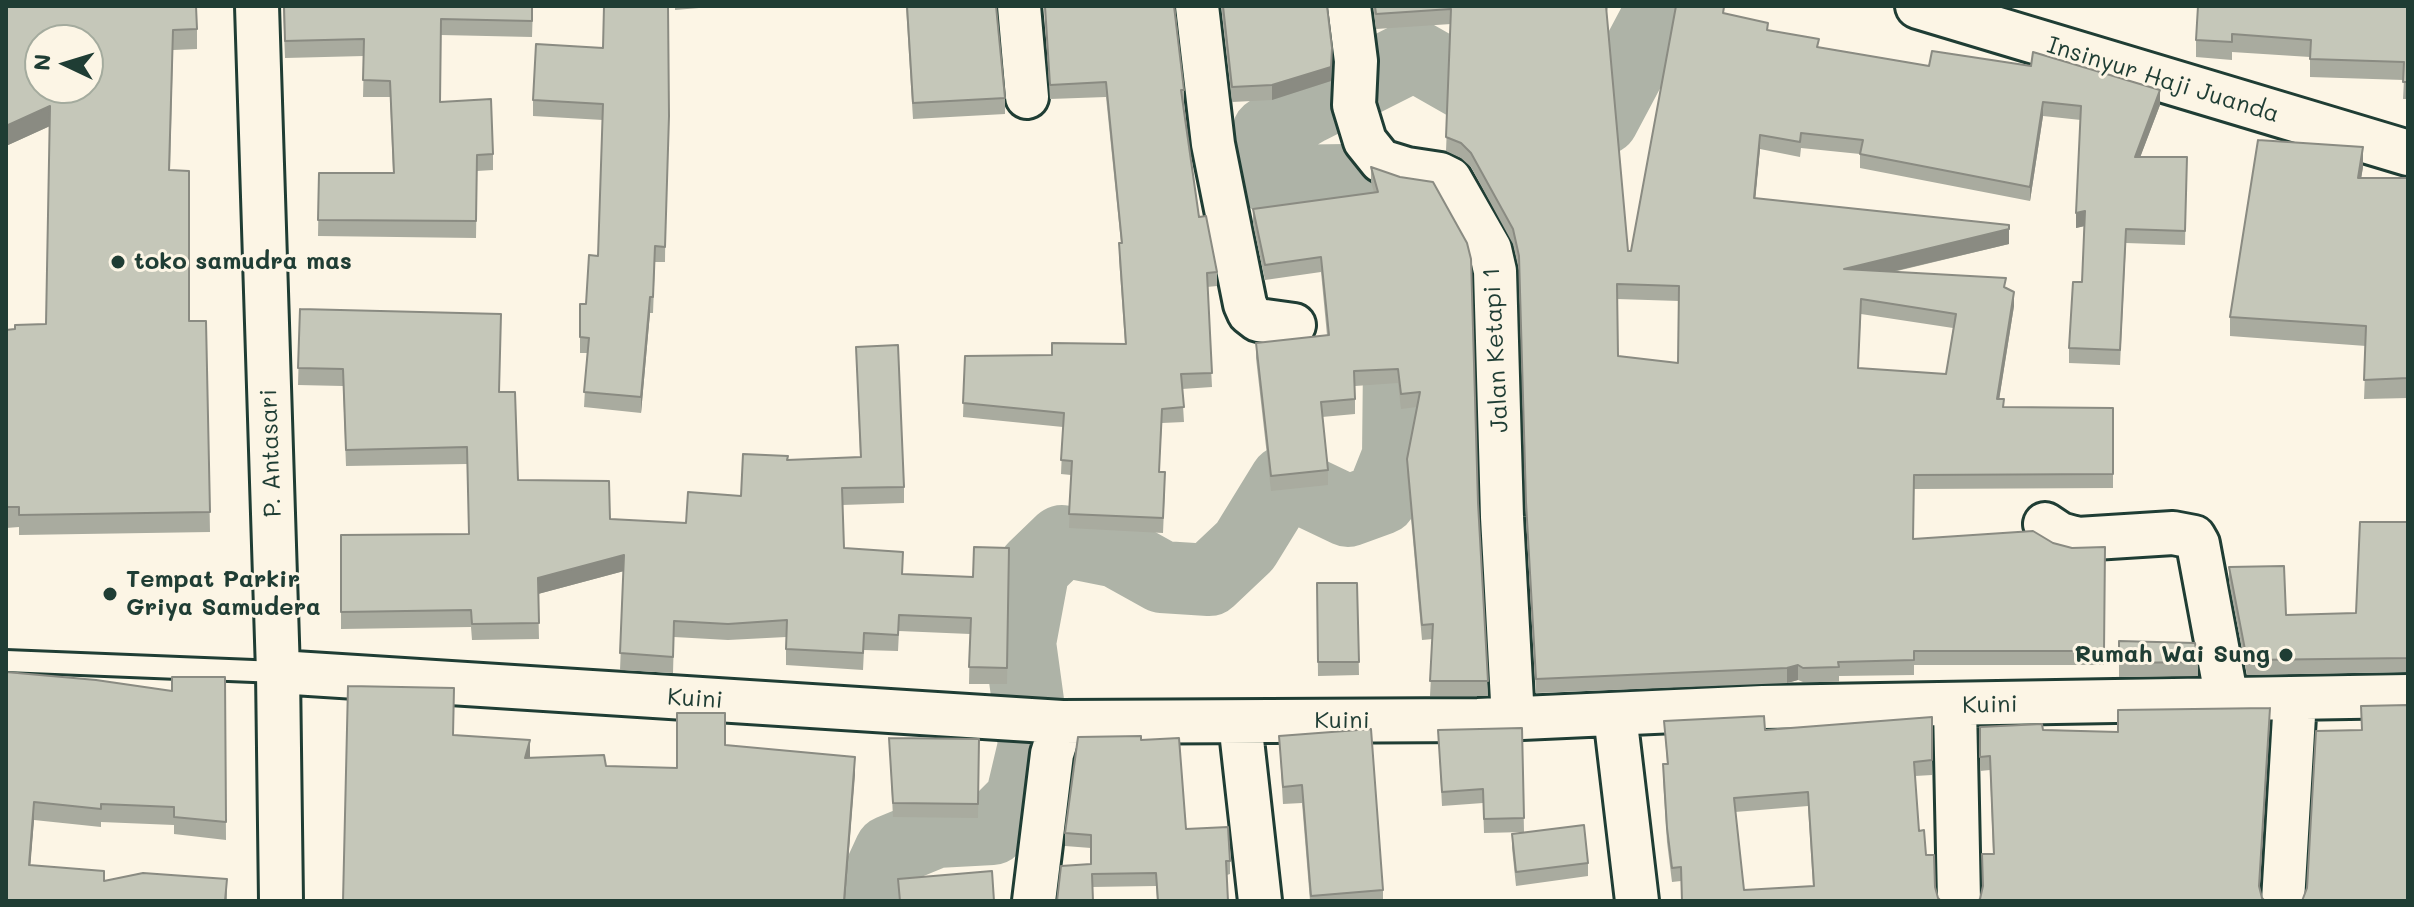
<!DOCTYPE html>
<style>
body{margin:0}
#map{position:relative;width:2414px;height:907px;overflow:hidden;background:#fcf5e5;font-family:Mali,sans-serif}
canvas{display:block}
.frame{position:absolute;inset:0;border:8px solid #1f3d34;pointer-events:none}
.north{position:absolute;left:24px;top:24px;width:80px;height:80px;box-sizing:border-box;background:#fcf5e5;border:2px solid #a4ab9e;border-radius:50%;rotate:274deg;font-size:22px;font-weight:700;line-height:32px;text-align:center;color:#1f3d34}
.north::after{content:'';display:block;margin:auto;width:28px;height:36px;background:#1f3d34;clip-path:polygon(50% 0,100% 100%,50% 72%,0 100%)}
</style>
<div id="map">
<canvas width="2414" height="907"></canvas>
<div class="frame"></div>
<div class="north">N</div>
</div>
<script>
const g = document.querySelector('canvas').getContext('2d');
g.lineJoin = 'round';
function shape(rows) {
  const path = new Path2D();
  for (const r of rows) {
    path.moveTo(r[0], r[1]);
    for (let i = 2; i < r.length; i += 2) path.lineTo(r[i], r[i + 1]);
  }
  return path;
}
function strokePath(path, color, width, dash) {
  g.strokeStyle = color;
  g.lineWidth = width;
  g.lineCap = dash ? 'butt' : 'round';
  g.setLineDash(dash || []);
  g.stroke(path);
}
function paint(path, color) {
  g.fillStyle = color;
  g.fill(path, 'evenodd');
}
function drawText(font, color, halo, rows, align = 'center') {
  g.font = font + ' Mali,sans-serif';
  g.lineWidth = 6;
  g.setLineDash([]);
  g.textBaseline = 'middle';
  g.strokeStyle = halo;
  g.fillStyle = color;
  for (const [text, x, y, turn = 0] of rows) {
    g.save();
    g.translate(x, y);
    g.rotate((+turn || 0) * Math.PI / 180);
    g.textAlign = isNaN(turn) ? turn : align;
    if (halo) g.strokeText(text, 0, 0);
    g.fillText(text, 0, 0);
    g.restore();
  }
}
strokePath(shape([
 [867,901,890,851,936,832,992,829,1021,800,1034,745,1020,643,1034,568,1062,541,1117,552,1162,577,1209,580,1245,546,1285,481,1348,511,1381,499,1398,456,1399,363,1388,289,1368,198,1346,180,1274,181,1260,167,1268,132,1309,108,1414,55,1521,116,1603,119,1663,6]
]), '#aeb3a7', 72);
const service = shape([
 [6,661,278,672]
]);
const minor = shape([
 [257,6,278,672,281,901],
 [1019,6,1027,97],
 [1197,6,1213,144,1245,304,1249,313,1258,320,1294,325],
 [1349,6,1356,61,1354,105,1365,141,1381,161,1407,169,1440,174,1450,179,1490,249,1495,271,1502,517,1513,719],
 [2045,524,2060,534,2078,539,2173,533,2194,537,2198,544,2227,700],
 [278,672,1062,722,1478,720,1763,707,2408,696],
 [1955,706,1959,901],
 [1615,715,1637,901],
 [1240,722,1260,901],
 [1034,901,1052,754,1062,722],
 [2283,901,2295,699]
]);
const tertiary = shape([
 [1918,6,2408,153]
]);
strokePath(service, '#1f3d34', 26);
strokePath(minor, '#1f3d34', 48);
strokePath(tertiary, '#1f3d34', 50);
strokePath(service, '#fcf5e5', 20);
strokePath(minor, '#fcf5e5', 42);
strokePath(tertiary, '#fcf5e5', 44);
paint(shape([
 [6,6,197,29,197,49,173,50,170,170,189,321,206,321,210,532,19,535,19,527,6,528,6,330,15,329,46,324,50,126,6,146],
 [283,6,533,6,532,37,441,35,440,102,493,154,493,170,477,171,476,238,318,236,319,173,393,173,390,97,363,97,364,56,285,58],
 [668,6,665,262,655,262,653,313,650,313,641,413,584,407,587,353,580,353,580,304,586,304,598,256,603,120,533,116,533,100,603,48],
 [675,6,723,6,675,10],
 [906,6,996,6,1005,98,1005,114,913,119],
 [1044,6,1175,6,1184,90,1184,104,1183,104,1199,217,1217,272,1217,286,1207,287,1212,387,1182,389,1184,422,1162,423,1159,472,1165,486,1163,533,1069,528,1071,475,1061,474,1063,427,963,417,965,356,1052,355,1125,344,1119,258,1119,243,1121,243,1106,97,1050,99],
 [1221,6,1327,6,1331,81,1272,100,1232,102],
 [1373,6,1608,6,1606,17,1628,251,1631,251,1724,14,1768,31,1819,47,2160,105,2140,157,2187,157,2185,245,2126,243,2120,365,2069,363,2069,348,2082,282,2084,226,2076,228,2081,120,2043,116,2030,201,1860,168,1860,154,1801,148,1800,157,1760,149,1755,198,2009,244,1893,272,2006,287,2014,306,1999,399,2004,407,2113,408,2113,488,1914,489,1913,539,2053,543,2072,548,2105,547,2104,665,1914,665,1914,675,1839,676,1839,682,1803,682,1798,680,1787,683,1536,693,1526,516,1519,270,1513,244,1471,167,1461,158,1446,151,1451,24,1376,29],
 [1617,299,1679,301,1678,363,1618,356],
 [1861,314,1953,328,1946,374,1858,368],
 [2408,6,2408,99,2403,99,2404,80,2310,77,2310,57,2232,52,2232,60,2196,57,2196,40],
 [1371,167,1478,503,1488,696,1430,696,1433,639,1422,640,1407,474,1407,459,1417,407,1401,409,1398,383,1355,386,1355,414,1322,417,1328,470,1328,485,1271,491,1256,358,1256,343,1327,335,1321,272,1265,280,1253,224,1253,209,1374,192,1371,182],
 [2363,167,2361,178,2408,178,2408,398,2364,399,2366,346,2230,336,2230,317],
 [300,309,499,392,518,480,610,519,686,523,741,496,787,460,860,457,856,347,904,487,904,503,842,505,844,548,903,574,973,577,1009,548,1007,684,969,684,970,634,899,631,898,651,864,650,863,670,786,665,786,637,728,640,674,637,673,673,620,670,624,571,538,594,539,639,472,640,471,627,341,629,341,535,469,534,467,464,346,466,343,386,298,385],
 [2229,567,2286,615,2356,613,2408,571,2408,672,2247,675,2229,582],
 [1317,583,1357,583,1359,675,1318,676],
 [2119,641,2198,662,2198,676,2119,677],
 [6,672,172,691,225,677,226,840,174,834,174,825,101,822,101,827,34,820,30,865,104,881,227,879,227,901,6,901],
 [1932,717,1932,775,1915,776,1919,831,1938,898,1682,901,1681,881,1672,882,1667,842,1663,779,1663,764,1667,764,1664,721,1765,730],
 [1808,806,1813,886,1744,890,1735,812],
 [2270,722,1980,899,1993,854,1990,770,1980,771,1980,727,2118,732],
 [1522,728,1524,832,1484,833,1483,803,1442,806,1438,730],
 [1279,736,1383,890,1383,901,1310,901,1302,803,1283,804],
 [889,738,979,739,978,818,893,817],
 [1141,740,1186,829,1230,861,1230,874,1227,875,1228,901,1157,901,1156,886,1092,887,1091,848,1065,846,1065,833],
 [1512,834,1588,863,1588,876,1516,886,1512,848]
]), '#a9ab9f');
paint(shape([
 [1332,48,1331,81,1272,100,1272,85],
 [2160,90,2160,105,2135,171,2135,157],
 [2043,102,2043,116,2030,201,2030,187],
 [50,106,50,126,6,146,6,126],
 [1760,135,1760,149,1754,213,1754,198],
 [2363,147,2363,167,2358,198,2358,178],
 [2085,211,2085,226,2076,228,2076,213],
 [2009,229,2009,244,1844,283,1844,269],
 [2014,292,2014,306,1997,413,1997,399],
 [650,297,650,313,641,413,641,397],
 [624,555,624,571,538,594,538,578],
 [1798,665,1798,680,1787,683,1787,668],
 [2270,708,2270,722,2259,900,2259,886],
 [530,740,530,759,525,758],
 [855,757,855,775,845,901,844,901],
 [34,802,34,820,29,883,29,865]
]), '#8a8b82');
const building = shape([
 [6,6,196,6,197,29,173,30,169,170,189,171,189,321,206,321,210,512,19,515,19,507,6,507,6,330,15,329,15,325,46,324,50,106,6,126,6,6],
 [40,40,88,40,88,88,40,88,40,40],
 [284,6,532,6,532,21,441,19,440,102,491,99,493,154,477,155,476,221,318,220,319,173,394,173,390,81,363,80,364,39,285,41,284,6],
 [604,6,668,6,669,116,665,247,655,246,653,297,650,297,641,397,584,392,589,338,580,337,580,304,586,304,589,255,598,256,603,104,533,100,536,44,603,48,604,6],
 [907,6,996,6,1005,98,913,103,907,6],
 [1045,6,1174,6,1184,90,1181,90,1199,217,1206,216,1217,272,1207,273,1212,373,1181,374,1184,407,1162,409,1159,472,1165,472,1163,518,1069,514,1072,461,1061,460,1064,413,963,403,965,356,1052,355,1052,343,1126,344,1119,243,1122,243,1106,82,1050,85,1045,6],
 [1223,6,1327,6,1332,48,1331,67,1272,85,1232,87,1223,6],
 [1375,6,1606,6,1628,251,1631,251,1676,6,1717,6,1724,7,1723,13,1768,23,1767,30,1819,39,1817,47,1929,66,1932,51,2031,66,2033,52,2160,90,2135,157,2187,157,2185,231,2126,229,2120,350,2069,348,2073,282,2082,282,2085,211,2076,213,2081,106,2043,102,2030,187,1860,154,1863,140,1801,133,1800,142,1760,135,1754,198,2009,225,2009,229,1844,269,2006,278,2004,287,2014,292,1997,399,2004,399,2003,407,2113,408,2113,474,1914,475,1913,539,2033,531,2053,543,2072,548,2105,547,2104,651,1914,651,1914,660,1838,662,1839,667,1803,668,1798,665,1787,668,1536,679,1526,502,1519,256,1513,229,1471,153,1461,143,1446,137,1451,9,1376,14,1375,6],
 [1617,284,1679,286,1678,363,1618,356,1617,284],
 [1861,299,1956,314,1946,374,1858,368,1861,299],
 [2198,6,2408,6,2408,82,2403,82,2404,62,2310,59,2311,40,2232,34,2232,42,2196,40,2198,6],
 [2258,140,2363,147,2358,178,2408,178,2408,378,2364,380,2366,326,2230,317,2258,140],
 [1371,167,1400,177,1433,182,1467,243,1471,259,1478,503,1488,681,1430,681,1433,624,1422,625,1407,459,1420,392,1401,394,1398,369,1354,371,1355,399,1321,402,1328,470,1271,476,1256,343,1329,335,1321,257,1265,265,1253,209,1378,192,1371,167],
 [300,309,501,314,499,392,515,392,518,480,609,481,610,519,686,523,688,492,741,496,743,454,788,456,787,460,861,457,856,347,898,345,904,487,842,488,844,548,903,552,902,574,973,577,974,547,1009,548,1007,668,969,667,971,618,899,615,898,635,864,633,863,653,786,649,787,620,728,624,674,621,673,657,620,653,624,555,538,578,539,623,472,624,471,610,341,612,341,535,469,534,467,447,346,450,343,369,298,368,300,309],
 [2360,522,2408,522,2407,571,2408,571,2408,658,2247,660,2229,567,2284,566,2286,615,2356,613,2360,522],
 [1317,583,1357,583,1359,662,1318,662,1317,583],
 [2119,641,2195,643,2198,662,2119,663,2119,641],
 [6,672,96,680,172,691,172,677,225,677,226,822,174,817,174,807,101,804,101,809,34,802,29,865,104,871,104,881,143,873,227,879,225,901,6,901,6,672],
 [348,686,454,688,453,735,530,740,525,758,604,755,606,766,677,768,677,713,725,713,725,745,855,757,844,901,343,901,348,686],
 [2408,705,2408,901,2302,901,2307,888,2316,731,2362,730,2361,706,2408,705],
 [2270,708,2259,886,2262,898,2265,901,1977,901,1980,899,1983,886,1982,854,1994,854,1990,756,1980,757,1980,727,2042,724,2043,730,2118,732,2118,710,2270,708],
 [1764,716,1765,730,1932,717,1932,760,1914,762,1919,831,1924,830,1926,855,1934,855,1935,887,1938,898,1941,901,1682,901,1681,867,1672,868,1667,828,1663,764,1668,764,1664,721,1764,716],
 [1808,792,1814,886,1744,890,1734,798,1808,792],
 [1522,728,1524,818,1484,819,1483,789,1442,792,1438,730,1522,728],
 [1371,729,1383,890,1311,896,1302,785,1283,787,1279,736,1371,729],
 [1141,736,1141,740,1179,738,1186,829,1228,827,1230,861,1226,861,1228,901,1158,901,1156,873,1092,874,1093,901,1057,901,1061,866,1091,864,1091,835,1065,833,1078,737,1141,736],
 [889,738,979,739,978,804,893,803,889,738],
 [1584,825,1588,863,1516,872,1512,834,1584,825],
 [992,871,994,901,900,901,898,879,992,871]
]);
paint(building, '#c5c7b9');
strokePath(building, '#8a8b82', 2);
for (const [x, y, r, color] of [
 [118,262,8,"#1f3d34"],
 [110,594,8,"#1f3d34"],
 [2286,655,8,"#1f3d34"]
]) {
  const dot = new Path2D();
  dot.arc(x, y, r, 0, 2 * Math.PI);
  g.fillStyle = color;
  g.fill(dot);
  strokePath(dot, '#fcf5e5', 3);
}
drawText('24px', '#1f3d34', '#fcf5e5', [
 ["Insinyur Haji Juanda",2163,80,17],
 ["Jalan Ketapi 1",1496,350,-93],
 ["P. Antasari",271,453,-92],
 ["Kuini",695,699,4],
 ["Kuini",1990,705,-1],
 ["Kuini",1342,721]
]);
drawText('bold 24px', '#1f3d34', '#fcf5e5', [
 ["toko samudra mas",134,262],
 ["Tempat Parkir",126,580],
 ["Griya Samudera",126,608],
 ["Rumah Wai Sung",2270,655,"right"]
], 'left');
</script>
